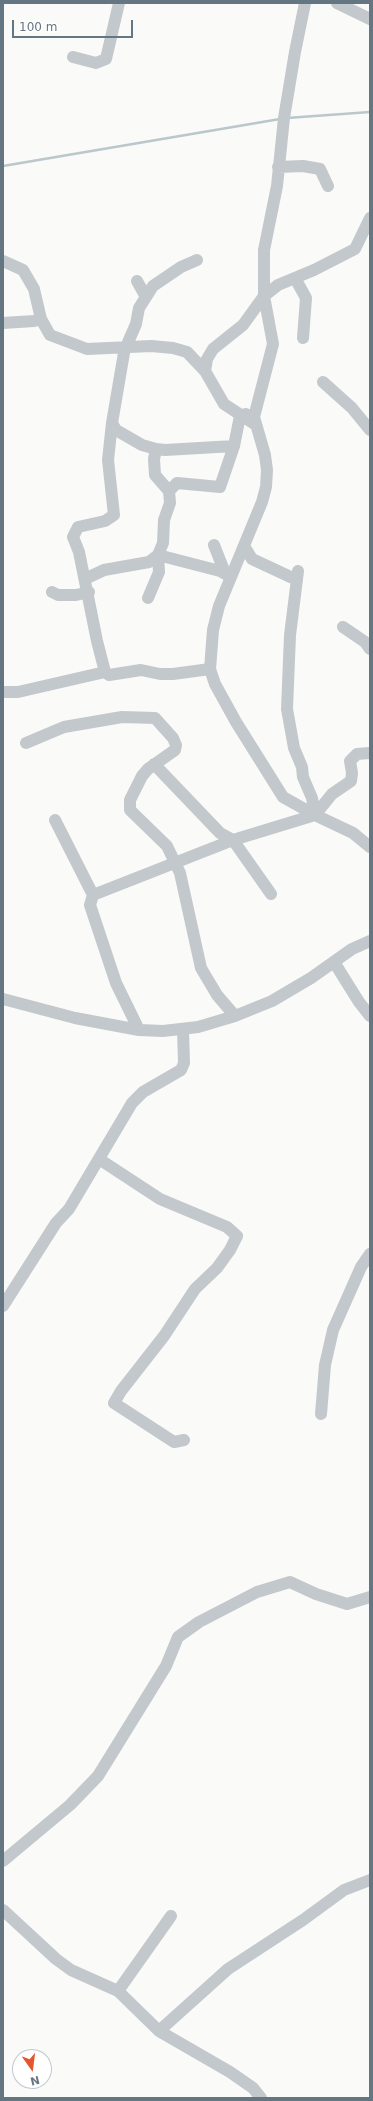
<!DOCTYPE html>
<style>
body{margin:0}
#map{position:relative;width:373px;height:2101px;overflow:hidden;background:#fafaf8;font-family:"DejaVu Sans",sans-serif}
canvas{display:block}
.frame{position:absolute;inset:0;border:4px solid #657683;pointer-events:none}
.north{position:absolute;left:12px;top:2049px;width:40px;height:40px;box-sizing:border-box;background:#fff;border:1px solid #c1c8cd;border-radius:50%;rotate:166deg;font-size:11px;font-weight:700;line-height:16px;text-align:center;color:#657683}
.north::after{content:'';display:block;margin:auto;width:14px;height:18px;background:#e4572e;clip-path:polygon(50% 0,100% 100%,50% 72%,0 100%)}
.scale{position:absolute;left:12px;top:20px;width:121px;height:18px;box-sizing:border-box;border:2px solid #657683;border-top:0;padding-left:5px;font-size:12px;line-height:14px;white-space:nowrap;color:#657683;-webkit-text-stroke:3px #fff;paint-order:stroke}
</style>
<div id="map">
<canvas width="373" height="2101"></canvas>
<div class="frame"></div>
<div class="north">N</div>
<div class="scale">100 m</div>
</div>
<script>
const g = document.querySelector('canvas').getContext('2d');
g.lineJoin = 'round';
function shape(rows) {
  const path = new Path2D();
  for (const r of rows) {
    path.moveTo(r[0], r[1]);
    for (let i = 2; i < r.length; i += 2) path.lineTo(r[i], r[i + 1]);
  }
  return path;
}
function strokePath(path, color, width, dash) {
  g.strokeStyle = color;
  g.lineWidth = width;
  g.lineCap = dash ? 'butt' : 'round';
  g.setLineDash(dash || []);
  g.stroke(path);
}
strokePath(shape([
 [287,118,370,112],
 [3,166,280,119]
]), '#bbc7cb', 2.5);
strokePath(shape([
 [305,3,295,52,284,118,277,186,264,250,264,296,273,344,254,417,265,455,267,470,266,487,262,502,219,606,213,630,210,669,215,684,236,722,283,797,315,815,353,833,370,847],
 [337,3,370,19],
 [73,57,96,63,106,59,119,3],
 [278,167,303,166,320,169,328,186],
 [3,261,23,270,34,289,41,319,50,335,87,349,151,346,173,348,187,352,205,371,224,404,256,425],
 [295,278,306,298,303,338],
 [137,281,146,297],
 [3,323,34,321,41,319],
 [125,347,112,423,108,460,114,515,105,521,78,527,73,537,79,552,97,641,105,672,109,675,141,670,160,674,173,674,210,669],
 [126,347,136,324,139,308,153,286,181,267,197,260],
 [205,371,207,359,213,349,243,325,264,296,278,285,314,270,355,249,370,218],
 [323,382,352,408,370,430],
 [112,423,116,430,142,445,156,449],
 [169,491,155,475,154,459,156,449,165,450,234,446],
 [214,545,225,573],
 [244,546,252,559,297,580],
 [298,571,290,635,287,709,294,748,302,767,303,777,312,798,315,815],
 [85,579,104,570,149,562,158,555,163,543,164,520,170,503,169,491,177,483,220,487,234,446,240,416,246,414],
 [52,592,58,595,76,595,89,592],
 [148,598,159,572,158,555,220,571,231,577],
 [343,627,365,642,370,649],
 [3,692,18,692,105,672],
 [26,743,64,727,122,717,155,718,173,738,176,745,175,750,148,769,142,776,130,800,130,810,167,846,180,873,201,968,217,995,235,1016],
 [154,764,220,833,233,840,271,894],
 [55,820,93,895],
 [334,962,359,1002,370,1016],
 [3,999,75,1018,139,1030,163,1031,198,1027,235,1016,272,1001,311,978,352,949,370,941],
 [139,1030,116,983,90,905,93,895,233,840,315,815,332,794,351,781,352,773,350,761,357,754,370,753],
 [99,1159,160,1199,227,1227,237,1236,230,1250,217,1268,195,1289,164,1336,121,1391,114,1403,174,1442,184,1440],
 [3,1306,56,1223,69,1209,132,1103,143,1092,181,1070,184,1063,183,1029],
 [321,1414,325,1365,333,1330,361,1267,370,1254],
 [3,1861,70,1805,98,1776,166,1666,178,1637,199,1622,257,1592,290,1582,316,1594,347,1604,370,1597],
 [3,1910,56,1959,71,1970,118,1991,159,2031,230,2072,253,2088,261,2098],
 [118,1991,171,1916],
 [159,2031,228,1969,303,1920,344,1890,370,1880]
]), '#c3c8cc', 12);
</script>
